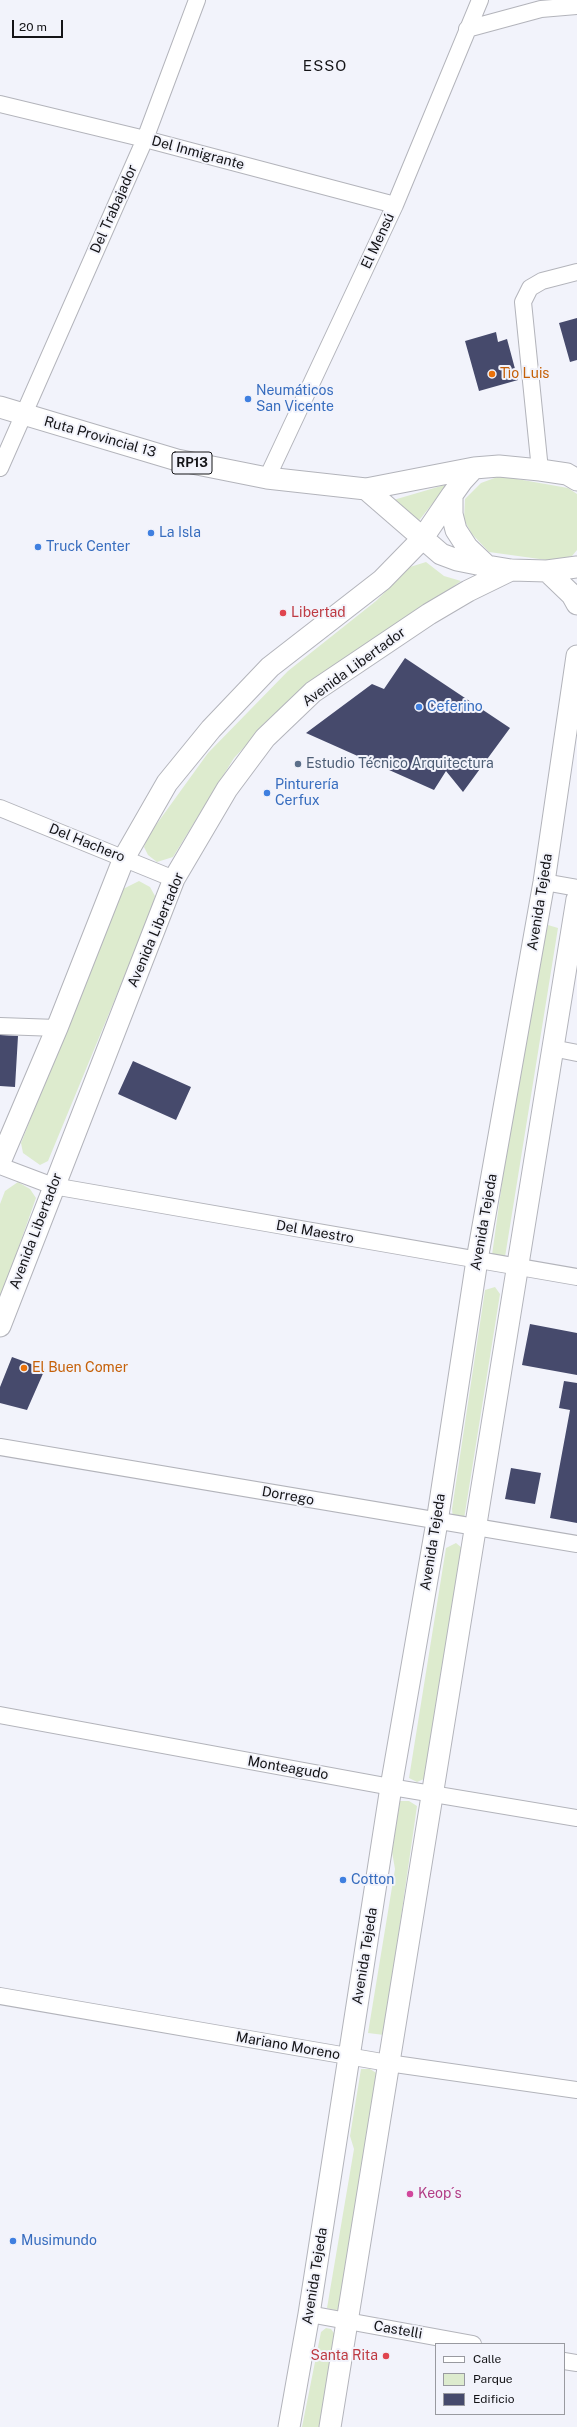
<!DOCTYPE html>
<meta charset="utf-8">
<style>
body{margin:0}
#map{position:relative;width:577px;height:2427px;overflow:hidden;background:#f2f3fb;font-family:"Public Sans",sans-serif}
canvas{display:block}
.legend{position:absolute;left:435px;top:2343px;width:130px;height:72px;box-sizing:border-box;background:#f2f3fb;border:1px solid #999aa0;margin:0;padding:5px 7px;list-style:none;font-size:12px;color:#141417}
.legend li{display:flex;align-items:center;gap:8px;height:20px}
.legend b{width:20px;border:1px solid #999aa0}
.scale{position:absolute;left:12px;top:20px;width:51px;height:18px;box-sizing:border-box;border:2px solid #141417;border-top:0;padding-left:5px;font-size:12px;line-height:14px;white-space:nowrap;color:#141417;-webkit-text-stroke:3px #f2f3fb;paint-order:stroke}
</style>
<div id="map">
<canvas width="577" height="2427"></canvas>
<ul class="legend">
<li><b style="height:5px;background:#fff"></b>Calle</li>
<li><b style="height:11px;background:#ddebce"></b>Parque</li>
<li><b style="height:11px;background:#464a6c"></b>Edificio</li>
</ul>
<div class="scale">20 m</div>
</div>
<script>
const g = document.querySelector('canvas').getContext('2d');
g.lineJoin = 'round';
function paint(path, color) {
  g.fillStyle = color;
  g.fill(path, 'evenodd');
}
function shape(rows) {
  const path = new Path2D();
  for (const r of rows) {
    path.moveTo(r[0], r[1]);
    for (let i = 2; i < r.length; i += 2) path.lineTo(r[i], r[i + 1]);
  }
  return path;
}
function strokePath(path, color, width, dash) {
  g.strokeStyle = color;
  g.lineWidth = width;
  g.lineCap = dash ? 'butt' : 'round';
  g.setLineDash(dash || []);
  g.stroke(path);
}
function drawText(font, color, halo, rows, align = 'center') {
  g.font = font + ' "Public Sans",sans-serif';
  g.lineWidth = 4;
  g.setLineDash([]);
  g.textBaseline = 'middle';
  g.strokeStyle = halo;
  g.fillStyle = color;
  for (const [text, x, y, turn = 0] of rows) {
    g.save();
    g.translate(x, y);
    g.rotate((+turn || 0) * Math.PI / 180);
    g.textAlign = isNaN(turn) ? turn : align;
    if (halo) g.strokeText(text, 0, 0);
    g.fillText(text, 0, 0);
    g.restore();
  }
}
paint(shape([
 [500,476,568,488,577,494,577,550,572,556,554,561,489,552,472,534,464,520,465,499,481,483],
 [448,484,417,523,390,501],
 [426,562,444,576,461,581,276,714,234,758,173,857,157,862,148,855,144,847,148,836,208,753,288,671,376,601,410,567],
 [139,881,150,887,155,896,153,907,48,1161,40,1165,23,1153,21,1143,121,890],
 [548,925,558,928,505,1257,492,1255,503,1176,541,951],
 [18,1182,30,1189,36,1198,0,1300,0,1204,5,1191],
 [495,1287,500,1294,464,1519,453,1519,452,1509,485,1290],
 [456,1543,462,1548,424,1779,417,1782,409,1778,446,1548],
 [400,1801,409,1801,417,1806,384,2035,368,2033,395,1869,392,1852],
 [361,2069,370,2069,378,2074,343,2309,335,2310,327,2308,354,2149,350,2136],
 [326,2328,331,2329,336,2336,321,2427,302,2427,321,2332]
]), '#ddebce');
paint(shape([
 [577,318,577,360,570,362,559,323],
 [496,332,498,342,507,339,518,380,479,391,465,341],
 [405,658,510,728,463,792,446,771,434,790,306,733,372,684,384,689],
 [0,1035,18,1036,15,1087,0,1086],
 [133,1061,191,1087,176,1120,118,1094],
 [530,1324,577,1333,577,1375,522,1365],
 [12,1357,45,1369,27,1410,0,1403,0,1387],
 [564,1381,577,1383,577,1523,550,1518,570,1410,559,1408],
 [511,1468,541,1473,535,1504,505,1499]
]), '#464a6c');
const minor = shape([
 [467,29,541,9,577,6],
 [0,104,145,139,395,205],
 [0,468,145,139,197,0],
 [540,470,523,302,530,288,542,281,577,272],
 [267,478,395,205,480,0],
 [0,808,174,879],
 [544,882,577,888],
 [0,1026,57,1028],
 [552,1048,577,1053],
 [0,1166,53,1186,577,1277],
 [0,1447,577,1544],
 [0,1715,391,1787,577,1818],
 [0,1996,388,2063,577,2090],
 [309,2314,473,2344],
 [564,2361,577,2363]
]);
const major = shape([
 [0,407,177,460,267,478,366,489,474,468],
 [577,480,567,474,540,470,499,466,474,468,462,481,452,495,452,514,456,530,467,547,487,566,511,570,547,571,577,567],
 [366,489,441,554,457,560,487,566],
 [547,571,572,595,577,604],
 [0,1162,57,1028,124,858,167,783,211,729,270,667,382,580,422,539,452,495],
 [0,1326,174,879,227,789,265,738,313,692,429,614,468,591,511,570],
 [289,2427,309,2314,391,1787,437,1522,477,1260,544,882,577,656],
 [330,2427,577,899]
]);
strokePath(minor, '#b3b4bb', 18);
strokePath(major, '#b3b4bb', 23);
strokePath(minor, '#fff', 16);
strokePath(major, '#fff', 21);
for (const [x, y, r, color] of [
 [492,374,4,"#e8710a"],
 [248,399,4,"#3f7fe0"],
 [151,533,4,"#3f7fe0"],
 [38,547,4,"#3f7fe0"],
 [283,613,4,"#e0444e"],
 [419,707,4,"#3f7fe0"],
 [298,764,4,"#5c6f8a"],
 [267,793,4,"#3f7fe0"],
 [24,1368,4,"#e8710a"],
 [343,1880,4,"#3f7fe0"],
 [410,2194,4,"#d1479c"],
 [13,2241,4,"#3f7fe0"],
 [386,2356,4,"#e0444e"]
]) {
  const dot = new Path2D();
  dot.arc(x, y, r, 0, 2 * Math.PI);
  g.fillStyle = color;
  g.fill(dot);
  strokePath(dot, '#f2f3fb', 1.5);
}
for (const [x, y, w] of [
 [192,463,40]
]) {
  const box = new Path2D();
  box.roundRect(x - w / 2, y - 11, w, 22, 3);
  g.fillStyle = '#f2f3fb';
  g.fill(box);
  strokePath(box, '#141417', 1);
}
drawText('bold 13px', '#141417', null, [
 ["RP13",192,463]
]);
drawText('14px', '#141417', '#f2f3fb', [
 ["Del Inmigrante",198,153,15],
 ["Del Trabajador",114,209,-66],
 ["El Mensú",378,241,-65],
 ["Ruta Provincial 13",100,437,16],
 ["Avenida Libertador",354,667,-36],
 ["Del Hachero",87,843,22],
 ["Avenida Tejeda",540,902,-81],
 ["Avenida Libertador",156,930,-67],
 ["Avenida Tejeda",484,1222,-80],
 ["Avenida Libertador",36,1231,-69],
 ["Del Maestro",315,1232,10],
 ["Dorrego",288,1496,10],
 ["Avenida Tejeda",433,1542,-81],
 ["Monteagudo",288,1768,10],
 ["Avenida Tejeda",365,1956,-81],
 ["Mariano Moreno",288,2046,10],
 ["Avenida Tejeda",315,2276,-81],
 ["Castelli",398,2330,10]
]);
drawText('14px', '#c56008', '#f2f3fb', [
 ["Tìo Luis",500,374],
 ["El Buen Comer",32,1368]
], 'left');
drawText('14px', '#366cbe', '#f2f3fb', [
 ["Neumáticos",256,391],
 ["San Vicente",256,407],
 ["La Isla",159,533],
 ["Truck Center",46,547],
 ["Ceferino",427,707],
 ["Pinturería",275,785],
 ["Cerfux",275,801],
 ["Cotton",351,1880],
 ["Musimundo",21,2241]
], 'left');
drawText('14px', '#be3a42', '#f2f3fb', [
 ["Libertad",291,613],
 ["Santa Rita",378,2356,"right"]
], 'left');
drawText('14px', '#4e5e75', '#f2f3fb', [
 ["Estudio Técnico Arquitectura",306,764]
], 'left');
drawText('14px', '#b23c85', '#f2f3fb', [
 ["Keop´s",418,2194]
], 'left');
g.letterSpacing = '1px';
drawText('15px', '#141417', '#f2f3fb', [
 ["ESSO",325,66]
]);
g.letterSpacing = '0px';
</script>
